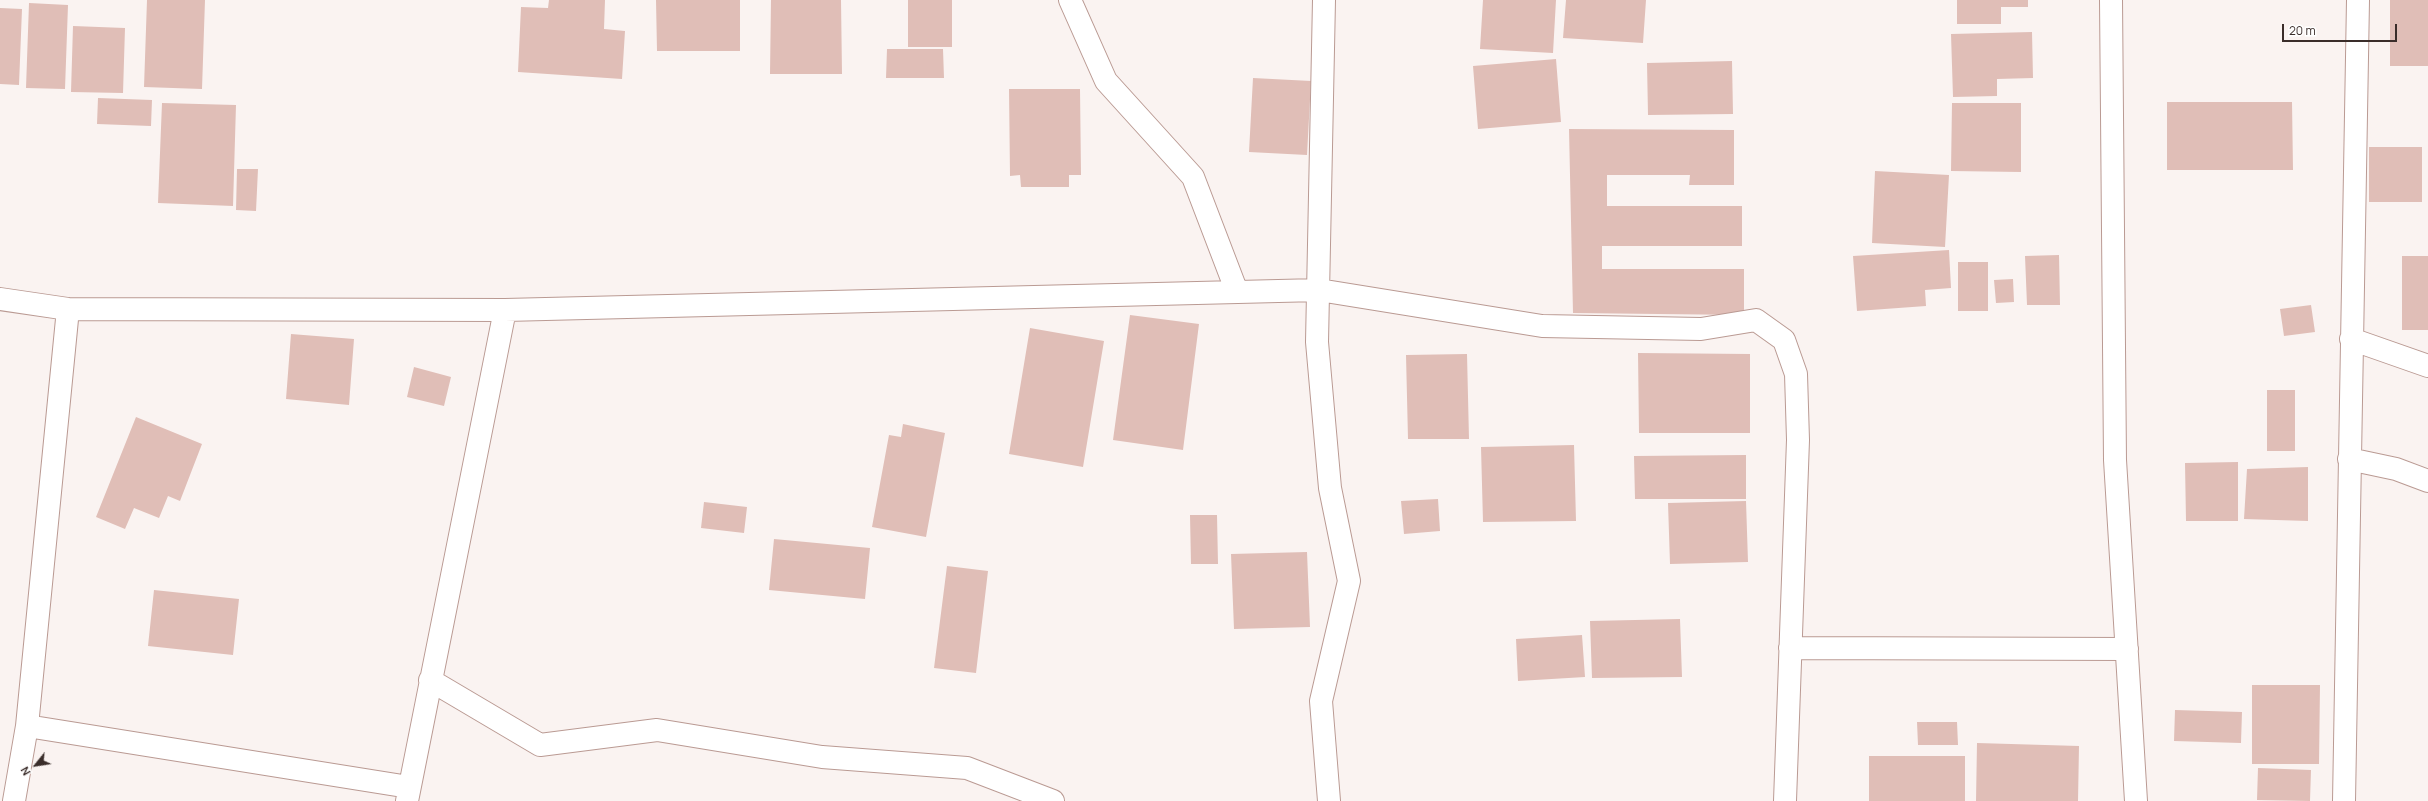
<!DOCTYPE html>
<style>
body{margin:0}
#map{position:relative;width:2428px;height:801px;overflow:hidden;background:#faf3f1;font-family:Manrope,sans-serif}
canvas{display:block}
.north{position:absolute;left:16px;top:745px;width:40px;height:40px;-webkit-text-stroke:3px #fff;paint-order:stroke;rotate:240deg;font-size:11px;font-weight:700;line-height:16px;text-align:center;color:#3a2d2a}
.north::after{content:'';display:block;margin:auto;width:14px;height:18px;background:#3a2d2a;clip-path:polygon(50% 0,100% 100%,50% 72%,0 100%)}
.scale{position:absolute;left:2282px;top:24px;width:115px;height:18px;box-sizing:border-box;border:2px solid #3a2d2a;border-top:0;padding-left:5px;font-size:12px;line-height:14px;white-space:nowrap;color:#3a2d2a;-webkit-text-stroke:3px #fff;paint-order:stroke}
</style>
<div id="map">
<canvas width="2428" height="801"></canvas>
<div class="north">N</div>
<div class="scale">20 m</div>
</div>
<script>
const g = document.querySelector('canvas').getContext('2d');
g.lineJoin = 'round';
function paint(path, color) {
  g.fillStyle = color;
  g.fill(path, 'evenodd');
}
function shape(rows) {
  const path = new Path2D();
  for (const r of rows) {
    path.moveTo(r[0], r[1]);
    for (let i = 2; i < r.length; i += 2) path.lineTo(r[i], r[i + 1]);
  }
  return path;
}
function strokePath(path, color, width, dash) {
  g.strokeStyle = color;
  g.lineWidth = width;
  g.lineCap = dash ? 'butt' : 'round';
  g.setLineDash(dash || []);
  g.stroke(path);
}
paint(shape([
 [147,0,205,0,202,89,144,87],
 [549,0,605,0,604,29,625,31,622,79,518,72,521,7,548,8],
 [656,0,740,0,740,51,657,51],
 [771,0,841,0,842,74,770,74],
 [908,0,952,0,952,47,908,47],
 [1483,0,1556,0,1553,53,1480,49],
 [1566,0,1646,0,1643,43,1563,38],
 [1957,0,2028,0,2028,7,2001,7,2001,24,1957,24],
 [2390,0,2428,0,2428,66,2390,66],
 [29,3,68,5,65,89,26,88],
 [0,8,22,9,19,85,0,84],
 [73,26,125,28,123,93,71,92],
 [2032,32,2033,78,1997,79,1997,96,1953,97,1951,34],
 [887,49,943,49,944,78,886,78],
 [1556,59,1561,122,1478,129,1473,66],
 [1732,61,1733,114,1648,115,1647,63],
 [1253,78,1311,81,1307,155,1249,152],
 [1009,89,1080,89,1081,175,1069,175,1069,187,1021,187,1020,175,1010,176],
 [98,98,152,100,151,126,97,124],
 [2167,102,2292,102,2293,170,2167,170],
 [162,103,236,105,233,206,158,203],
 [1952,103,2021,103,2021,172,1951,171],
 [1569,129,1734,130,1734,185,1689,185,1690,175,1607,175,1607,206,1742,206,1742,246,1602,246,1602,269,1744,269,1744,315,1573,313],
 [2369,147,2422,147,2422,202,2369,202],
 [237,169,258,169,256,211,236,210],
 [1875,171,1949,175,1945,247,1872,243],
 [1949,250,1951,288,1925,290,1926,306,1857,311,1853,256],
 [2059,255,2060,305,2027,305,2025,256],
 [2402,256,2428,256,2428,330,2402,330],
 [1958,262,1988,262,1988,311,1958,311],
 [2013,279,2014,302,1996,303,1994,280],
 [2311,305,2315,332,2284,336,2280,309],
 [1130,315,1199,324,1183,450,1113,440],
 [1030,328,1104,341,1083,467,1009,454],
 [291,334,354,339,349,405,286,399],
 [1638,353,1750,354,1750,433,1639,433],
 [1467,354,1469,439,1408,439,1406,355],
 [414,367,451,377,444,406,407,397],
 [2267,390,2295,390,2295,451,2267,451],
 [136,417,202,444,180,501,168,496,159,518,134,508,125,529,96,517],
 [903,424,945,433,926,537,872,527,889,435,901,437],
 [1574,445,1576,521,1483,522,1481,447],
 [1746,455,1746,499,1635,499,1634,456],
 [2238,462,2238,521,2186,521,2185,463],
 [2308,467,2308,521,2244,519,2247,469],
 [1438,499,1440,531,1404,534,1401,501],
 [1746,501,1748,562,1670,564,1668,503],
 [704,502,747,507,744,533,701,528],
 [1190,515,1217,515,1218,564,1191,564],
 [774,539,870,548,865,599,769,590],
 [1307,552,1310,627,1234,629,1231,554],
 [947,566,988,571,976,673,934,668],
 [154,590,239,599,233,655,148,646],
 [1680,619,1682,677,1592,678,1590,621],
 [1582,635,1585,677,1518,681,1516,639],
 [2252,685,2320,685,2319,764,2252,764],
 [2175,710,2242,712,2241,743,2174,741],
 [1917,722,1957,722,1958,745,1918,745],
 [1977,743,2079,746,2078,801,1976,801],
 [1869,756,1965,756,1965,801,1869,801],
 [2258,768,2311,770,2310,801,2257,800]
]), '#e0beb7');
const street = shape([
 [1070,0,1106,81,1193,177,1237,292],
 [1324,0,1317,342,1330,488,1349,581,1321,701,1329,801],
 [2111,0,2115,460,2136,801],
 [0,299,68,309,505,310,1319,290,1542,326,1701,329,1756,320,1784,340,1796,374,1798,440,1785,801],
 [2351,339,2428,366],
 [2349,459,2396,469,2428,481],
 [1790,648,2127,649],
 [430,680,540,745,657,730,822,757,967,768,1053,801],
 [27,726,409,787],
 [14,801,27,726,68,309],
 [407,801,505,310],
 [2344,801,2358,0]
]);
strokePath(street, '#ba9a93', 24);
strokePath(street, '#fff', 22);
</script>
